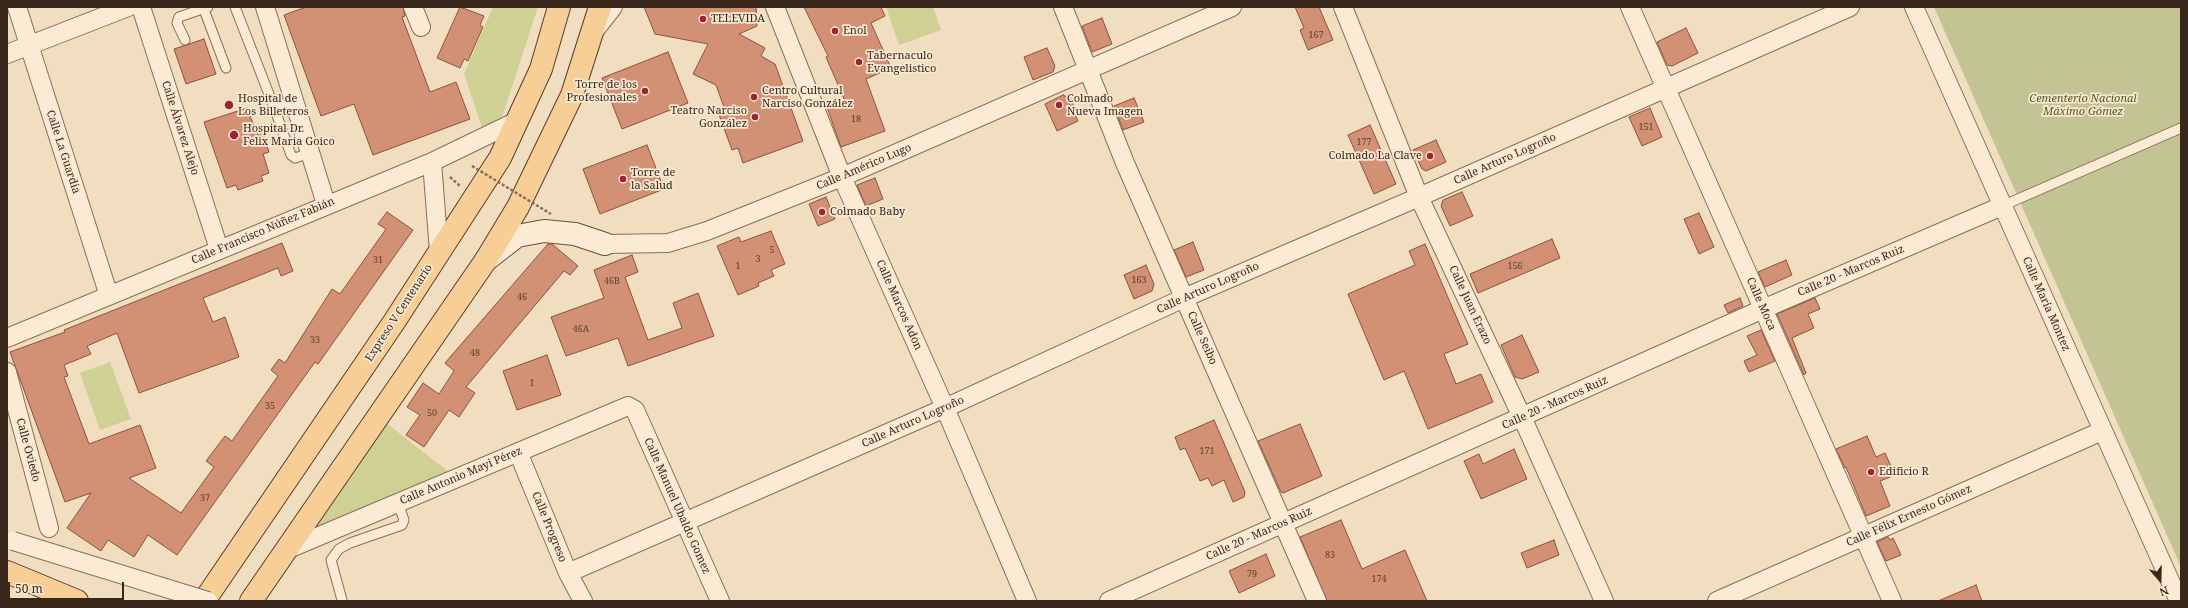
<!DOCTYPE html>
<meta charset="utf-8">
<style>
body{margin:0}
#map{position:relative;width:2188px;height:608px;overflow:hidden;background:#f1ddc0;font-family:"Noto Serif",serif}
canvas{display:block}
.frame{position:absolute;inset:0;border:8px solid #3a271c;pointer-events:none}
.north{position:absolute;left:2140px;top:560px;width:40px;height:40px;-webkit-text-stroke:3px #f8e8d1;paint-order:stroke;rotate:160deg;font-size:11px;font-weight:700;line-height:16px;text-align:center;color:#3a271c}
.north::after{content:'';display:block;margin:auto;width:14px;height:18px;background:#3a271c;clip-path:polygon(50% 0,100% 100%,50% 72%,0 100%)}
.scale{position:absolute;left:8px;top:582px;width:116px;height:18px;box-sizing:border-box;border:2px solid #3a271c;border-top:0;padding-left:5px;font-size:12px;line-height:14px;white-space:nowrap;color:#3a271c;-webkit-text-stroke:3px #f8e8d1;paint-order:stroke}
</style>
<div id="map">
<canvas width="2188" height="608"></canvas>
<div class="frame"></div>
<div class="north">N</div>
<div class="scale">50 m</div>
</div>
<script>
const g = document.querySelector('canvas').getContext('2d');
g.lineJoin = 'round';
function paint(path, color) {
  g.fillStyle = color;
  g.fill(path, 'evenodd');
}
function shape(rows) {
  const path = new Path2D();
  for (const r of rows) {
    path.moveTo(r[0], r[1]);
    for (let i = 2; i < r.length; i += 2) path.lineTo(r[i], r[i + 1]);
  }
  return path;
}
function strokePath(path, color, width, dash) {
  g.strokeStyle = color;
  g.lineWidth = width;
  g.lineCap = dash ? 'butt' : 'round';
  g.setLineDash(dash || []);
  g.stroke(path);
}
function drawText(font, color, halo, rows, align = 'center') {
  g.font = font + ' "Noto Serif",serif';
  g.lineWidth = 3.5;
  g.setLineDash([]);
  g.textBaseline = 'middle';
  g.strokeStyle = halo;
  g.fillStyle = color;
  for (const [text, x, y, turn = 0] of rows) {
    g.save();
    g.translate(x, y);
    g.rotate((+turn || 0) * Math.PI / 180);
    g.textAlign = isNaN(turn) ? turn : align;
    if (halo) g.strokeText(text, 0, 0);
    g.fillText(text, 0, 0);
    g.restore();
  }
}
paint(shape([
 [493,7,538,7,501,120,482,128,464,74],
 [886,7,933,7,941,30,899,45],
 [110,362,131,419,100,430,80,373],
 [385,422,450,473,303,537]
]), '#cfd094');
paint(shape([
 [1934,7,2181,7,2181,567]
]), '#c3c493');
const building = shape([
 [306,7,403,7,405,16,402,17,430,92,456,82,470,119,373,155,354,104,321,116,284,15,306,7],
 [460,7,484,16,480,25,483,27,468,61,464,59,460,68,437,58,460,7],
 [644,7,756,7,757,26,739,34,765,48,761,56,775,64,803,141,743,163,738,148,732,150,718,112,725,110,716,85,693,74,708,44,655,34,644,7],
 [804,7,881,7,885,16,871,23,891,68,866,79,885,131,841,147,827,107,845,101,826,57,828,56,804,7],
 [1295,7,1319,7,1333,40,1308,50,1300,30,1304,28,1295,7],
 [1102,18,1112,44,1092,52,1082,26,1102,18],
 [1686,28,1698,53,1672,66,1667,65,1657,42,1686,28],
 [204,39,216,74,186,84,174,49,204,39],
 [1047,48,1055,66,1053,72,1033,80,1024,57,1047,48],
 [668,52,688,103,622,129,602,78,668,52],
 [1063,95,1071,99,1074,107,1072,108,1078,121,1057,131,1045,104,1063,95],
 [1134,98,1144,122,1123,130,1114,106,1134,98],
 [247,108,255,129,261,127,269,152,263,154,269,173,261,176,263,181,238,190,236,185,227,188,204,122,247,108],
 [1650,108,1662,137,1642,146,1629,117,1650,108],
 [1370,125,1396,184,1374,194,1348,135,1370,125],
 [1436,140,1446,162,1426,171,1422,169,1413,150,1436,140],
 [647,145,664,189,600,214,583,169,647,145],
 [875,178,883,199,866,206,857,185,875,178],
 [1462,192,1473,216,1450,226,1441,206,1443,200,1462,192],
 [826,197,835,219,818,226,809,204,826,197],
 [387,212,413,230,318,364,315,362,177,555,148,535,134,557,108,540,101,551,67,528,91,493,65,502,10,352,65,332,64,330,282,243,293,271,281,276,278,268,203,298,213,322,225,317,239,357,139,393,117,333,87,346,91,354,64,365,68,376,64,377,89,444,140,425,156,468,129,478,181,513,214,467,206,461,225,436,232,441,278,376,271,370,279,359,285,363,332,289,340,294,386,229,378,224,387,212],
 [1699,213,1714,247,1699,254,1684,219,1699,213],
 [771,231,785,264,771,270,774,276,758,283,759,286,738,295,717,246,739,237,741,242,771,231],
 [1552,239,1560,258,1478,293,1470,274,1552,239],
 [1193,242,1204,270,1186,277,1174,250,1193,242],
 [548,244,552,244,578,266,570,275,564,271,466,387,475,393,459,417,449,410,424,447,406,435,420,415,407,407,423,383,439,394,454,371,445,363,548,244],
 [1425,244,1468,344,1444,354,1456,384,1481,374,1493,402,1428,429,1404,371,1384,380,1348,294,1415,265,1409,251,1425,244],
 [632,255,638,272,625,277,648,340,682,328,673,303,698,293,714,336,628,366,618,338,566,356,551,317,604,298,594,270,632,255],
 [1786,260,1792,275,1765,287,1758,272,1786,260],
 [1146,265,1154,284,1152,291,1134,299,1124,275,1146,265],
 [1740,298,1743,306,1728,313,1724,305,1740,298],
 [1815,298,1820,309,1808,314,1814,328,1792,338,1806,373,1804,375,1777,314,1815,298],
 [1761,330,1775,361,1749,372,1744,361,1757,355,1747,336,1761,330],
 [1522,335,1539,372,1522,379,1515,377,1501,345,1522,335],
 [547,355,561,395,517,410,503,371,547,355],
 [1214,420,1245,492,1244,497,1233,502,1224,480,1212,486,1208,478,1200,481,1185,448,1180,450,1175,437,1214,420],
 [1300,424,1322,476,1283,493,1281,492,1258,441,1300,424],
 [1867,436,1876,457,1885,453,1895,475,1880,481,1890,506,1866,516,1846,467,1845,468,1836,449,1867,436],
 [1514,449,1527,479,1481,499,1464,461,1479,454,1483,464,1514,449],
 [1341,520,1362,569,1405,550,1427,601,1327,601,1300,537,1341,520],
 [1888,537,1890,540,1893,538,1901,555,1886,561,1877,542,1888,537],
 [1554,540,1559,555,1527,568,1521,553,1554,540],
 [1266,554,1275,576,1239,593,1229,571,1266,554],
 [1976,585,1982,601,1938,601,1976,585]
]);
paint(building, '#d29074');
strokePath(building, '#8c523b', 1);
const lane = shape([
 [203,7,226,68],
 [235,7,274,107,294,100],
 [185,40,177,23,179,17,208,7],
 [274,107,291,155,295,158,310,153],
 [2002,206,2181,128],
 [342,600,331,560,339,549,350,543,402,525,404,520,398,503]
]);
const street = shape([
 [17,7,109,296],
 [141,7,219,249],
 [265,7,326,204],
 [413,7,421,27],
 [775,7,842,177,945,408,1027,601],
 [1063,7,1125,163,1317,601],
 [1343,7,1419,197,1522,417,1604,601],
 [1630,7,1892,601],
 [1914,7,2179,601],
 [595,30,613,7],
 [7,54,128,7],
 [432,162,439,252],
 [605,244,668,243,707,231,842,177,1232,7],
 [7,338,432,162,517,121],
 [7,372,49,528],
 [518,452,568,573,583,601],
 [286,550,628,406,635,410,720,601],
 [568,573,945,408,1184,298,1419,197,1850,7],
 [1109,601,1763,309,2002,206],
 [1717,601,2102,431]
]);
const secondary = shape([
 [486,260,517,236,544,231,575,234,605,244]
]);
const primary = shape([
 [7,572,77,601],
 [204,601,394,322,500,158,541,69,559,7],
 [251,601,486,260,518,207,572,95,600,7]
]);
strokePath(lane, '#8b6d57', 11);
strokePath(street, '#8b6d57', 20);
strokePath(secondary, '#6d4e3a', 24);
strokePath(primary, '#593c2c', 24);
strokePath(shape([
 [450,177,460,186]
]), '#8b6d57', 2.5, [3, 2]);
strokePath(lane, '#fbebd4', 9);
strokePath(street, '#fbebd4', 18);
strokePath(secondary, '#fbebd4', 22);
strokePath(primary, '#f7ce95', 22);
const streetBridge = shape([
 [13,541,208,601]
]);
strokePath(streetBridge, '#8b6d57', 20, []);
strokePath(shape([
 [472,166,551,214]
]), '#8b6d57', 2.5, [3, 2]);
strokePath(streetBridge, '#fbebd4', 18);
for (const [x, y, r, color] of [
 [703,19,4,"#9f2331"],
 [835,31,4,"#9f2331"],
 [859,62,4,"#9f2331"],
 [645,91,4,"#9f2331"],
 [754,97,4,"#9f2331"],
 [229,105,5,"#9f2331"],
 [1059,105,4,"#9f2331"],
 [755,117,4,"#9f2331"],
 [234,135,5,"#9f2331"],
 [1430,156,4,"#9f2331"],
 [623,179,4,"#9f2331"],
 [822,212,4,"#9f2331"],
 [1871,472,4,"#9f2331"]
]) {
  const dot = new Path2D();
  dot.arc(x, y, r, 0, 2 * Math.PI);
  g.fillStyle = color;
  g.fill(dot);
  strokePath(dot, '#f8e8d1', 1.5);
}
drawText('9px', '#604132', null, [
 ["167",1316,35],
 ["18",856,119],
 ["151",1646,127],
 ["177",1364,142],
 ["5",772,250],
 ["3",758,259],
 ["31",378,260],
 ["1",738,266],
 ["156",1515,266],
 ["163",1139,280],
 ["46B",612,281],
 ["46",522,297],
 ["46A",581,329],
 ["33",315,340],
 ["48",475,353],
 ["1",532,383],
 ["35",270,406],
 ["50",432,413],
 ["171",1207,451],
 ["37",205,498],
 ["83",1330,555],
 ["79",1252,574],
 ["174",1379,579]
]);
drawText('11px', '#3a271c', '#f8e8d1', [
 ["TELEVIDA",711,19],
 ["Enol",843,31],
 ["Tabernaculo",867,56],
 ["Evangelistico",867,69],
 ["Torre de los",637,85,"right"],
 ["Profesionales",637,98,"right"],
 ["Centro Cultural",762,91],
 ["Narciso González",762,104],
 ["Hospital de",238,99],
 ["Los Billeteros",238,112],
 ["Colmado",1067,99],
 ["Nueva Imagen",1067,112],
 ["Teatro Narciso",747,111,"right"],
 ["González",747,124,"right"],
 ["Hospital Dr.",243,129],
 ["Felix Maria Goico",243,142],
 ["Colmado La Clave",1422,156,"right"],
 ["Torre de",631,173],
 ["la Salud",631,186],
 ["Colmado Baby",830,212],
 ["Edificio R",1879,472]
], 'left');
drawText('italic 11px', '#505821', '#f8e8d1', [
 ["Cementerio Nacional",2083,99],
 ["Máximo Gómez",2083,112]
]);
drawText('11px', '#3a271c', '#f8e8d1', [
 ["Calle Álvarez Alejo",180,128,72],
 ["Calle La Guardia",63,152,72],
 ["Calle Arturo Logroño",1505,159,-24],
 ["Calle Américo Lugo",864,167,-23],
 ["Calle Francisco Núñez Fabián",263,231,-23],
 ["Calle 20 - Marcos Ruiz",1851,271,-23],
 ["Calle Arturo Logroño",1208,288,-24],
 ["Calle Moca",1761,304,66],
 ["Calle María Montez",2046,304,66],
 ["Calle Marcos Adon",899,305,66],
 ["Calle Juan Erazo",1470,305,65],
 ["Expreso V Centenario",399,313,-57],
 ["Calle Seibo",1202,338,66],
 ["Calle 20 - Marcos Ruiz",1555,403,-24],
 ["Calle Arturo Logroño",913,422,-24],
 ["Calle Oviedo",28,450,75],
 ["Calle Antonio Mayi Pérez",461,476,-23],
 ["Calle Manuel Ubaldo Gomez",677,506,66],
 ["Calle Félix Ernesto Gómez",1909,516,-24],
 ["Calle Progreso",549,527,68],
 ["Calle 20 - Marcos Ruiz",1259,534,-24]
]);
</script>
